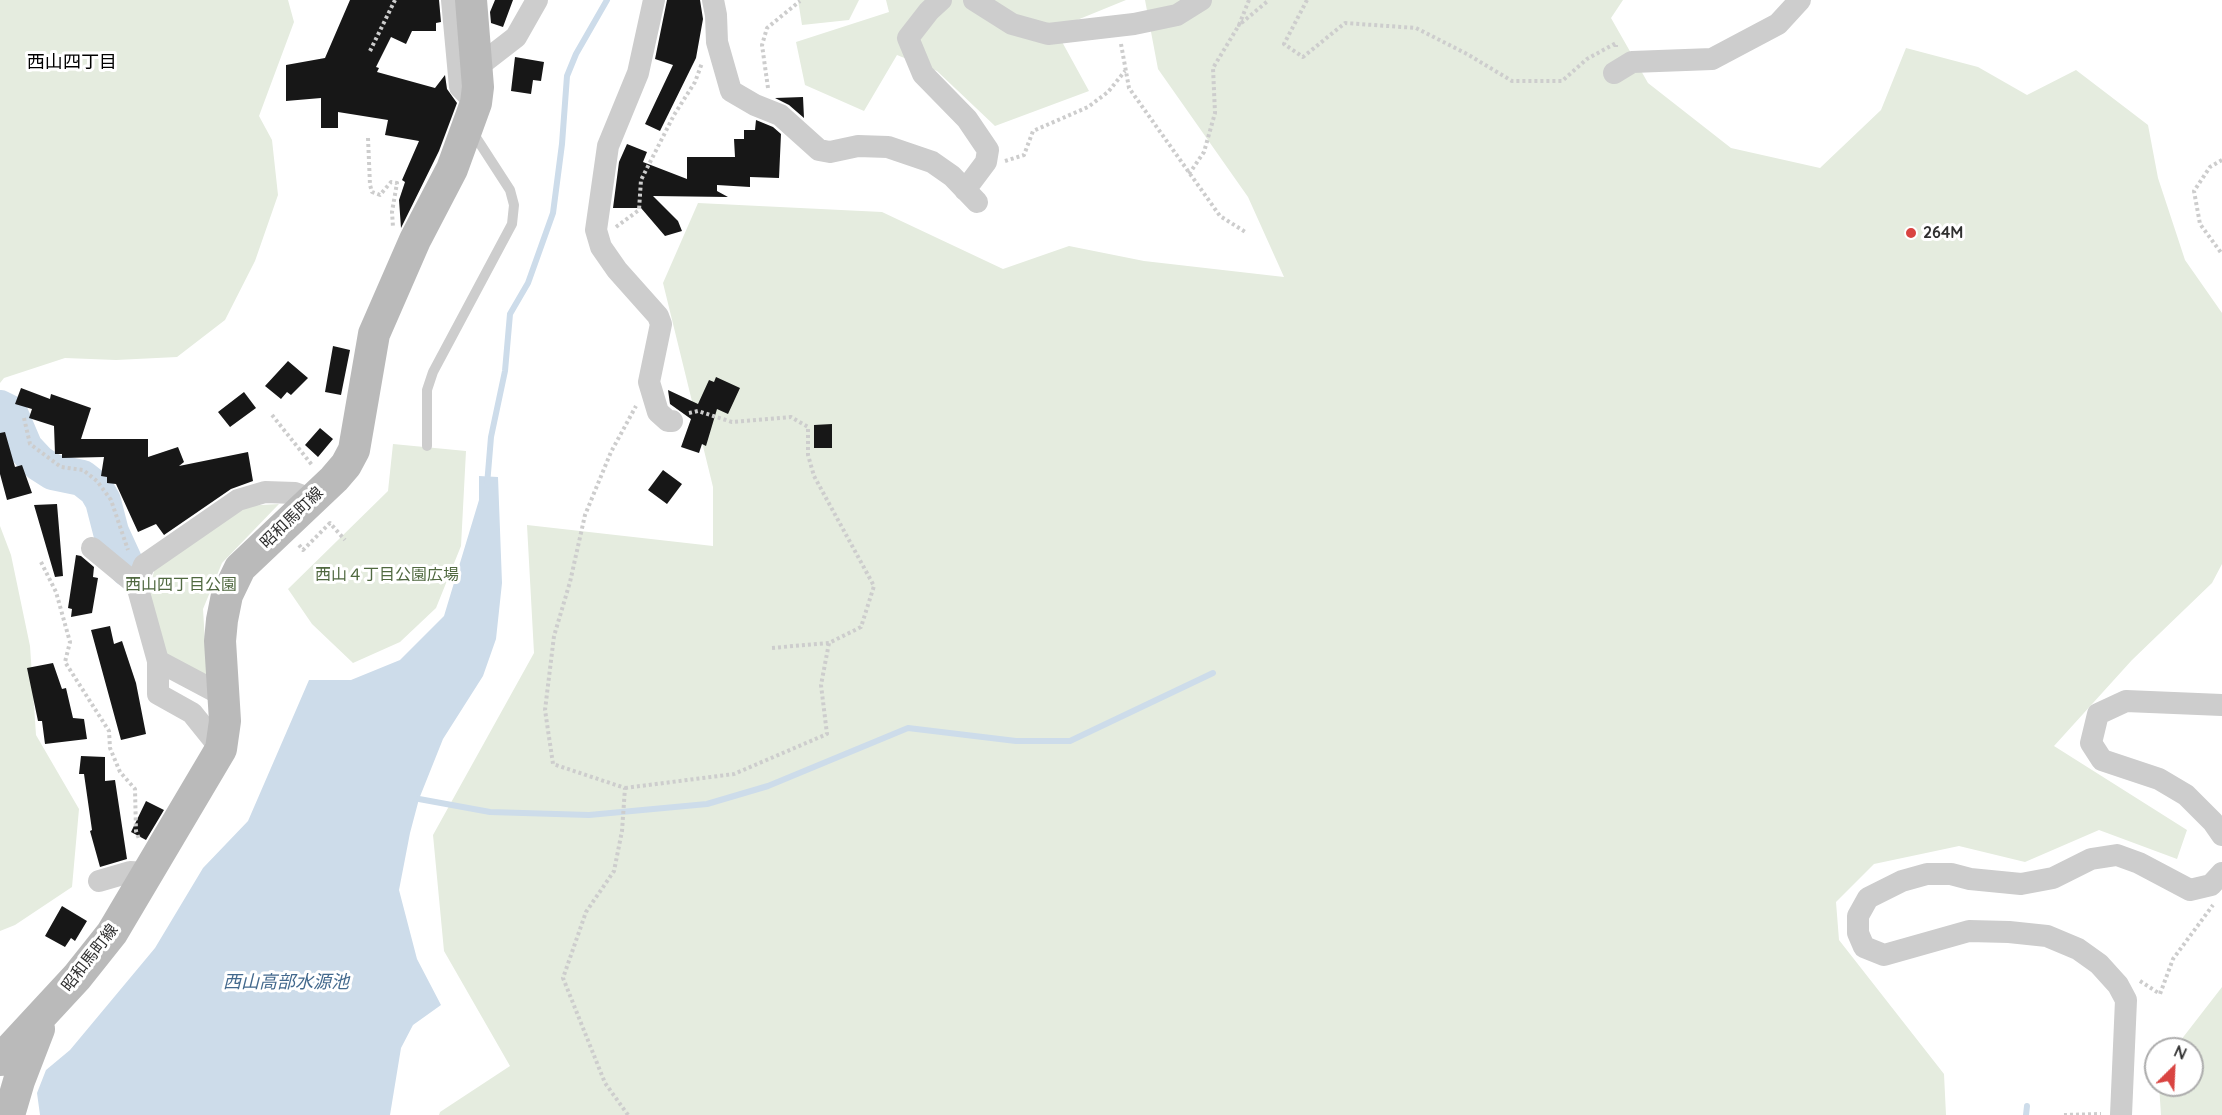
<!DOCTYPE html>
<meta charset="utf-8">
<style>
body{margin:0}
#map{position:relative;width:2222px;height:1115px;overflow:hidden;background:#fff;font-family:Quicksand,sans-serif}
canvas{display:block}
.north{position:absolute;left:2144px;top:1037px;width:60px;height:60px;box-sizing:border-box;background:#fff;border:2px solid #acacac;border-radius:50%;rotate:24deg;font-size:16px;font-weight:700;line-height:24px;text-align:center;color:#303030}
.north::after{content:'';display:block;margin:auto;width:21px;height:27px;background:#d94441;clip-path:polygon(50% 0,100% 100%,50% 72%,0 100%)}
</style>
<div id="map">
<canvas width="2222" height="1115"></canvas>
<div class="north">N</div>
</div>
<script>
const g = document.querySelector('canvas').getContext('2d');
g.lineJoin = 'round';
function paint(path, color) {
  g.fillStyle = color;
  g.fill(path, 'evenodd');
}
function shape(rows) {
  const path = new Path2D();
  for (const r of rows) {
    path.moveTo(r[0], r[1]);
    for (let i = 2; i < r.length; i += 2) path.lineTo(r[i], r[i + 1]);
  }
  return path;
}
function strokePath(path, color, width, dash) {
  g.strokeStyle = color;
  g.lineWidth = width;
  g.lineCap = dash ? 'butt' : 'round';
  g.setLineDash(dash || []);
  g.stroke(path);
}
function drawText(font, color, halo, rows, align = 'center') {
  g.font = font + ' Quicksand,"Noto Sans JP",sans-serif';
  g.lineWidth = 6;
  g.setLineDash([]);
  g.textBaseline = 'middle';
  g.strokeStyle = halo;
  g.fillStyle = color;
  for (const [text, x, y, turn = 0] of rows) {
    g.save();
    g.translate(x, y);
    g.rotate((+turn || 0) * Math.PI / 180);
    g.textAlign = isNaN(turn) ? turn : align;
    if (halo) g.strokeText(text, 0, 0);
    g.fillText(text, 0, 0);
    g.restore();
  }
}
paint(shape([
 [0,0,288,0,294,22,259,116,272,140,278,195,255,261,225,320,177,357,116,360,65,358,4,378,0,383],
 [798,0,859,0,849,20,802,25],
 [886,0,1126,0,1055,29,1089,91,995,126,937,71,897,55,864,111,805,85,796,42,889,12],
 [1145,0,1623,0,1611,18,1648,83,1731,148,1820,168,1881,110,1906,48,1978,67,2027,95,2076,70,2148,125,2158,178,2185,260,2222,313,2222,564,2212,583,2132,660,2054,746,2187,830,2177,859,2099,830,2025,862,1959,846,1874,864,1836,902,1839,940,1944,1074,1946,1115,439,1115,440,1112,510,1066,444,951,433,835,534,653,527,525,713,546,713,487,663,283,698,203,882,212,1003,269,1069,246,1144,261,1284,277,1248,197,1158,69],
 [393,444,466,451,461,546,436,608,400,642,353,663,312,624,288,589,388,491],
 [279,504,222,563,203,609,207,675,167,656,149,592,155,567,243,506],
 [0,526,11,555,30,646,36,735,79,809,72,887,15,925,0,931],
 [2222,987,2222,1115,2161,1115,2159,1085,2192,1085,2192,1049,2174,1049]
]), '#e5ecdf');
paint(shape([
 [479,476,498,477,502,583,496,639,483,676,443,739,419,799,410,833,399,890,417,959,441,1005,413,1025,401,1048,390,1115,40,1115,37,1093,46,1070,70,1050,155,948,203,868,248,821,309,680,351,680,400,660,444,616,479,500]
]), '#cddcea');
strokePath(shape([
 [487,485,491,437,505,371,510,314,528,283,553,213,562,144,567,76,576,54,607,0],
 [419,799,490,812,589,815,707,804,768,786,908,728,1016,741,1070,741,1213,673],
 [2026,1115,2027,1106]
]), '#cddcea', 6);
strokePath(shape([
 [0,408,10,413,25,448,39,463,53,472,82,478,96,489,103,501,111,532,128,569]
]), '#cddcea', 36);
paint(shape([
 [350,0,439,0,441,22,436,23,436,31,412,31,406,44,391,37,376,67,379,68,377,72,435,88,445,75,447,89,457,103,439,151,401,228,399,200,405,182,402,180,419,141,385,135,388,120,338,112,338,128,321,128,321,98,286,101,286,65,325,58],
 [495,0,513,0,503,27,491,23,490,12],
 [667,0,700,0,703,19,696,58,660,131,645,124,673,65,655,59],
 [515,57,544,62,541,81,533,80,531,94,511,91],
 [803,97,804,118,789,105,775,98],
 [756,120,773,127,781,134,779,178,750,177,750,187,717,185,717,191,728,197,653,196,678,221,682,231,665,236,641,208,613,208,619,162,627,144,647,152,643,162,687,179,687,157,735,157,734,139,744,139,744,130,755,130],
 [333,346,350,350,341,395,325,392],
 [288,361,308,378,291,395,287,392,281,399,265,386],
 [716,377,740,388,728,414,717,409,706,446,702,444,699,453,681,447,691,419,670,404,668,390,698,404,709,380,714,382],
 [21,388,50,399,51,394,91,408,81,439,148,439,148,457,178,447,184,462,179,466,248,452,253,481,231,489,164,535,156,524,138,532,116,484,107,483,107,477,101,476,104,457,62,458,62,454,55,454,54,426,29,418,32,409,15,404],
 [244,392,256,408,230,427,218,412],
 [832,424,832,448,814,448,814,425],
 [320,428,333,439,318,457,305,445],
 [5,432,15,467,22,465,32,493,7,500,0,474,0,433],
 [663,470,682,484,667,504,648,490],
 [57,504,63,576,55,577,34,505],
 [76,555,81,556,94,567,93,577,98,578,92,613,71,617,72,609,68,608],
 [110,626,114,644,122,641,136,683,146,734,121,740,91,630],
 [53,663,62,689,66,688,73,718,84,719,87,739,45,744,42,721,38,721,27,668],
 [81,756,105,757,105,781,115,780,127,859,100,867,90,831,92,830,84,774,79,774],
 [146,801,164,810,146,840,131,832],
 [62,906,87,921,75,941,71,938,65,947,45,936]
]), '#171717');
strokePath(shape([
 [1249,0,1239,25,1269,0],
 [1307,0,1284,44,1303,57,1345,23,1416,28,1467,54,1512,81,1562,81,1587,59,1616,43,1616,47],
 [1121,44,1129,88,1220,216,1247,233],
 [370,51,395,0],
 [768,88,762,45,767,28,800,1],
 [368,138,370,185,372,192,380,195,391,182,397,183,392,212,393,227],
 [2222,160,2210,167,2194,191,2200,224,2222,254],
 [1005,161,1024,155,1033,131,1088,107,1108,92,1125,71],
 [1189,174,1204,152,1215,113,1213,68,1239,25],
 [616,227,639,210,641,180,674,115,695,82,702,63],
 [689,413,698,411,732,422,791,417,808,427,808,455,814,476,874,586,861,627,829,643,771,648],
 [272,415,312,465],
 [24,418,30,444,61,467,83,470,97,481,111,500,128,550],
 [299,545,303,550,330,523,345,540],
 [41,562,56,592,70,642,65,662,109,731,110,748,120,772,135,789,136,831,139,839],
 [625,788,734,774,827,734,821,685,829,643],
 [2140,981,2160,994,2173,959,2213,905],
 [628,1115,605,1083,563,978,586,912,614,871,622,831,625,788,553,764,545,710,554,636,570,582,585,515,611,452,636,406],
 [2064,1115,2101,1114]
]), '#cdcdcd', 4, [3, 3]);
strokePath(shape([
 [427,446,427,390,433,372,512,224,514,205,510,190,477,139,470,133]
]), '#cdcdcd', 10);
strokePath(shape([
 [452,0,460,87,476,103],
 [654,0,638,73,608,146,596,230,601,247,617,270,658,316,661,324,649,382,658,412,668,421,672,421],
 [713,0,716,15,717,42,731,91,755,105,780,115,819,150,830,152,858,146,888,147,932,162,952,176,977,202],
 [941,0,929,11,908,38,923,74,967,119,988,150,986,162,965,190],
 [974,0,1012,24,1048,34,1134,24,1177,15,1201,0],
 [476,68,516,37,537,0],
 [1614,73,1632,62,1712,59,1778,24,1800,0],
 [92,548,138,586],
 [158,661,158,694,192,713,221,749],
 [224,696,158,661,138,589,139,578,144,565,238,500,265,492,295,493,311,499],
 [2222,705,2126,701,2098,714,2091,743,2102,760,2159,779,2186,795,2213,822,2222,835],
 [99,881,130,872,147,873],
 [2121,1115,2126,1000,2118,985,2099,964,2078,949,2047,936,2009,932,1969,931,1884,955,1864,947,1858,933,1858,916,1868,898,1902,881,1927,874,1951,874,1970,879,2021,884,2053,878,2091,859,2117,855,2139,863,2190,890,2211,885,2222,873]
]), '#cdcdcd', 22);
strokePath(shape([
 [0,1060,77,977,112,933,221,749,225,721,220,641,222,620,227,595,240,568,334,479,346,465,354,450,374,334,415,240,452,169,476,103,478,87,471,0],
 [9,1115,19,1081,39,1029]
]), '#bababa', 32);
for (const [x, y, r, color] of [
 [1911,233,6,"#d94441"]
]) {
  const dot = new Path2D();
  dot.arc(x, y, r, 0, 2 * Math.PI);
  g.fillStyle = color;
  g.fill(dot);
  strokePath(dot, '#fff', 2);
}
drawText('bold 16px', '#303030', '#fff', [
 ["264M",1923,233]
], 'left');
drawText('16px', '#303030', '#fff', [
 ["昭和馬町線",292,518,-44],
 ["昭和馬町線",90,958,-52]
]);
drawText('16px', '#506940', '#fff', [
 ["西山４丁目公園広場",387,575],
 ["西山四丁目公園",181,585]
]);
drawText('18px', '#000', '#fff', [
 ["西山四丁目",72,63]
]);
drawText('italic 18px', '#43698d', '#fff', [
 ["西山高部水源池",286,983]
]);
</script>
